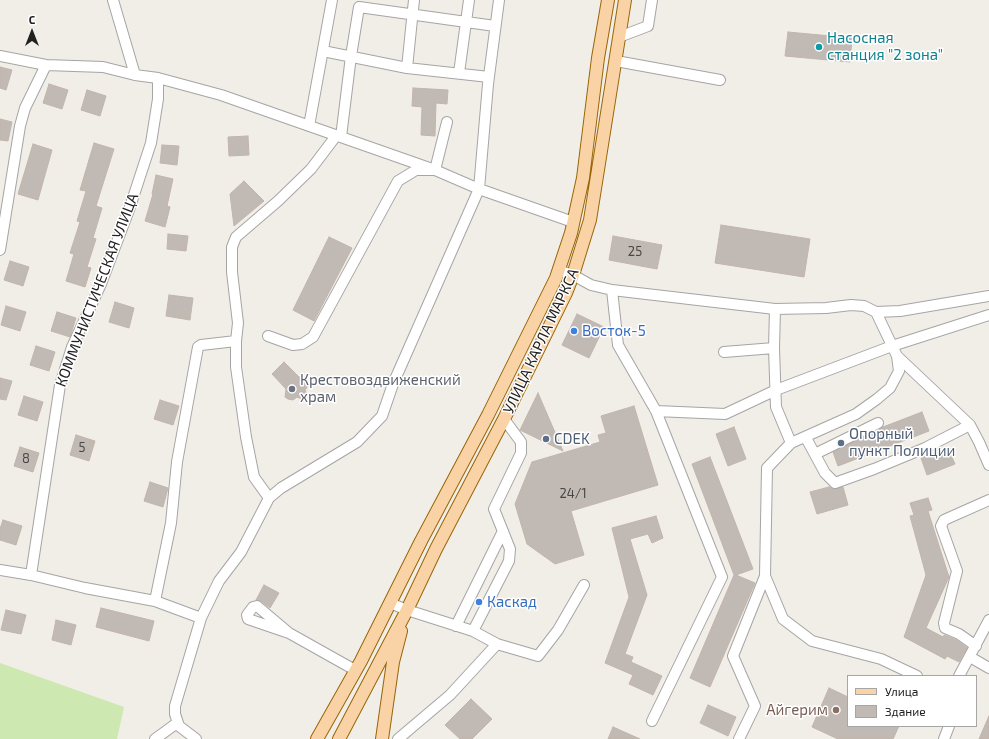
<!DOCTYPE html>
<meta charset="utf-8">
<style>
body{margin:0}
#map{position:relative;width:989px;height:739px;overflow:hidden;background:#f1eee8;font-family:"Exo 2",sans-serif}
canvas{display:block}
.legend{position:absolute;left:847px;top:675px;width:130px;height:52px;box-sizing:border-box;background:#fff;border:1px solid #a6a6a6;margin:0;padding:5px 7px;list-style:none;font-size:12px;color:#212121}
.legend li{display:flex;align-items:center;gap:8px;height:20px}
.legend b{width:20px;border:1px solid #a6a6a6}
.north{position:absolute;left:12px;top:12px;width:40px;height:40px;-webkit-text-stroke:3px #fff;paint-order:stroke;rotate:0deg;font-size:11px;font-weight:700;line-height:16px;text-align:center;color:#212121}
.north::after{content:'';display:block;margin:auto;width:14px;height:18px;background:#212121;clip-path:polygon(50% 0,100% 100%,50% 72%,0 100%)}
</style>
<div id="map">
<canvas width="989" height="739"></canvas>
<ul class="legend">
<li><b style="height:5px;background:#f9d3a5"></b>Улица</li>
<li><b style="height:11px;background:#c1bab4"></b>Здание</li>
</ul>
<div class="north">С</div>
</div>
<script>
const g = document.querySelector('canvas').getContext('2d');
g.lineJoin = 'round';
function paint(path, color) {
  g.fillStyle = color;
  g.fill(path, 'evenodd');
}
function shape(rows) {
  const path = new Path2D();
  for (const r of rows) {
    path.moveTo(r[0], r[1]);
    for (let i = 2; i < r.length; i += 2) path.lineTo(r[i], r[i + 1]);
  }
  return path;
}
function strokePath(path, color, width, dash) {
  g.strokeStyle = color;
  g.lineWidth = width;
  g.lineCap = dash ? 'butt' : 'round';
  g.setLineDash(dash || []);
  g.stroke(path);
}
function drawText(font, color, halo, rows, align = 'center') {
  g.font = font + ' "Exo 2",sans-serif';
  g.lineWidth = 3;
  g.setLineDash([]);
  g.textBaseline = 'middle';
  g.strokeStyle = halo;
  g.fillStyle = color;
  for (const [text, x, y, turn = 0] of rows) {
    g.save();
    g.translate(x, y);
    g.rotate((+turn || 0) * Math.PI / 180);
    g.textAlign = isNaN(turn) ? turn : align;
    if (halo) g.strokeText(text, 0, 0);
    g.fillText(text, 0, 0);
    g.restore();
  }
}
paint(shape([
 [0,663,124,707,117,739,0,739]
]), '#cde8b0');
const building = shape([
 [788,32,852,38,850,62,785,56,788,32],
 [0,67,12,70,6,90,0,88,0,67],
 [49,84,68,90,62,109,43,103,49,84],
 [413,88,448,90,447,104,436,103,435,136,421,135,422,107,412,106,413,88],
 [87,90,106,96,100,116,81,110,87,90],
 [0,119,12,122,8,141,0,140,0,119],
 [248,136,249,155,229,156,228,137,248,136],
 [94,143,114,149,96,206,102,208,93,238,96,239,87,267,91,268,85,287,66,281,74,254,70,253,80,222,77,221,86,191,80,190,94,143],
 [33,144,52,150,38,200,18,194,33,144],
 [162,145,179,146,177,165,160,163,162,145],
 [156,175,173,179,167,206,170,207,165,227,145,221,153,194,152,194,156,175],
 [244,181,264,201,234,226,230,194,244,181],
 [721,225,810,239,804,277,715,263,721,225],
 [168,234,188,236,186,251,167,249,168,234],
 [613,236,662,245,657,269,609,260,613,236],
 [329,237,352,248,314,321,293,310,329,237],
 [10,261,29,267,23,286,4,280,10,261],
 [169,295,193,298,190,320,166,316,169,295],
 [115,302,134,308,129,328,109,322,115,302],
 [6,306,26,312,20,331,1,325,6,306],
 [57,312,76,318,70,337,51,331,57,312],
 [577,314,604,327,589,358,562,345,577,314],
 [36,346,55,352,49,371,30,365,36,346],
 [284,362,299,377,305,377,307,379,308,386,305,390,307,394,307,397,303,400,297,397,293,400,288,399,285,397,286,389,272,374,284,362],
 [0,378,12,381,6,400,0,399,0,378],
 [538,393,563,451,520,430,538,393],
 [24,396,43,402,37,421,18,415,24,396],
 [160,400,179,406,173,425,154,419,160,400],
 [634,406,658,485,571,511,584,555,555,564,527,544,515,504,532,462,600,442,598,435,606,433,601,416,634,406],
 [922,412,929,431,838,466,833,452,883,427,922,412],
 [734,427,746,459,728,466,716,434,734,427],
 [76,435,95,441,89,461,70,455,76,435],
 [20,447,39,453,33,472,14,466,20,447],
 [948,448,955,464,927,475,921,458,948,448],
 [710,457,753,569,736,575,755,583,710,687,690,678,734,575,692,464,710,457],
 [150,482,168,488,163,507,144,501,150,482],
 [829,487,834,489,843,487,848,505,817,514,810,492,829,487],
 [928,498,932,510,928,511,949,577,926,628,943,637,944,635,956,640,967,648,959,662,947,656,945,659,904,637,926,575,910,516,914,515,910,503,928,498],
 [656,516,663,538,652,543,648,534,630,539,647,595,625,654,633,657,631,662,662,676,653,695,629,684,633,675,605,663,629,597,612,528,656,516],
 [3,520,22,526,16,545,0,540,0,529,3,520],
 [264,585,279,593,270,608,261,601,256,600,264,585],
 [101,608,154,621,149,641,96,627,101,608],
 [6,610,26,615,21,634,1,630,6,610],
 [56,620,76,625,71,645,52,640,56,620],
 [829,688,848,697,848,726,899,726,893,739,838,739,812,727,829,688],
 [471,699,492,719,472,739,460,739,445,725,471,699],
 [708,705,736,717,728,736,700,723,708,705],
 [989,716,989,739,979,739,989,716],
 [613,727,640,739,608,739,613,727]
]);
paint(building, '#c1bab4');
strokePath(building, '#c2b4aa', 1);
const minor = shape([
 [113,0,135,75],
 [414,0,407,68,489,77],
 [619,37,648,26,652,0],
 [323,51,407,68],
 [0,56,46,65,103,67,135,75,158,78,221,95,435,170,479,189,573,222],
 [616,61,720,80],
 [459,73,469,0],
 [309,126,332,0],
 [341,137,351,56,359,7,495,26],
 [0,250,20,126,25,108,46,65],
 [558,270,573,275,591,285,612,290,775,309,826,308,851,305,864,306,876,312,900,311,989,296],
 [612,290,618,345,656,411,722,577,652,721],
 [876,312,897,356,970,425,979,442,989,465],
 [268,336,293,345,302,344,313,337,398,181,416,170,435,170,447,122],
 [724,352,774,348],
 [656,411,725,414,776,390,892,346,989,315],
 [806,438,825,473,835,483,874,469,925,448,970,425],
 [791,443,856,414,877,399,890,388,899,371,897,356],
 [815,454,878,423],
 [269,498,254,477,246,437,236,367,236,341,238,323,232,272,232,247,236,237,278,201,311,169,336,136],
 [0,570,31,575,85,588,155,601,201,618,175,706,175,714,179,726,196,739],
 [31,575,60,385,72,347,101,284,129,210,151,143,158,99,158,78],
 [765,576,783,619,812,641,881,659,917,676],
 [155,601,171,523,177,462,198,347,201,345,236,341],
 [390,603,407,610,473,631,497,644,538,656,558,630,584,585],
 [201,618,219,581,241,552,269,498,281,488,357,442,382,416,393,384,479,189,488,84,499,0],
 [456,626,503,531],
 [473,631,509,561,510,549,494,509,521,453,521,442,504,419],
 [289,633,248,619,247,615,253,607,257,606,289,633,355,670],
 [976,646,959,634,945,628,944,623,957,571,941,526,944,520,989,500],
 [970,657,989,668],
 [959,676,989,620],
 [155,739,177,723],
 [398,739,450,695,497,644],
 [739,739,755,706,733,656,765,576,767,468,791,443,776,407,774,348,775,309],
 [944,739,949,726]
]);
const major = shape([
 [317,739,361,661,421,541,488,415,556,278,571,233,583,178,598,58,608,0],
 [339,739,407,610,436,549,504,419,566,293,573,275,590,220,625,0],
 [382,739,393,662,401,631]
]);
strokePath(minor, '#a5a5a5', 12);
strokePath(major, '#986506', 14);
strokePath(minor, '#fff', 10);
strokePath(major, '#f9d3a5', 12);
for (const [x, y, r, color] of [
 [819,47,4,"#0f9aa8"],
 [574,331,4,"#3f7fe0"],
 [292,389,4,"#6b7280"],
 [546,439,4,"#5c6f8a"],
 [841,443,4,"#5c6f8a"],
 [479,602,4,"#3f7fe0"],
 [836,710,4,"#8d6e63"]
]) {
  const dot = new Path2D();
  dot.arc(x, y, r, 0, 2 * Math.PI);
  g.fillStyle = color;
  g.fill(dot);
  strokePath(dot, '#fff', 1.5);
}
drawText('13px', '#494746', null, [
 ["25",635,252],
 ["5",82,448],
 ["8",26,459],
 ["24/1",573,494]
]);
drawText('15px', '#0d838f', '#fff', [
 ["Насосная",827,38],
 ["станция \"2 зона\"",827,55]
], 'left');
drawText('15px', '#212121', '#fff', [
 ["КОММУНИСТИЧЕСКАЯ УЛИЦА",97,290,-69],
 ["УЛИЦА КАРЛА МАРКСА",541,341,-65]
]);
drawText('15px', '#366cbe', '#fff', [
 ["Восток-5",582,331],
 ["Каскад",487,602]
], 'left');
drawText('15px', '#5b616d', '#fff', [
 ["Крестовоздвиженский",300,380],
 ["храм",300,397]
], 'left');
drawText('15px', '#4e5e75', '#fff', [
 ["Опорный",849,434],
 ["пункт Полиции",849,451],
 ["CDEK",554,439]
], 'left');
drawText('15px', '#785e54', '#fff', [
 ["Айгерим",828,710]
], 'right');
</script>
